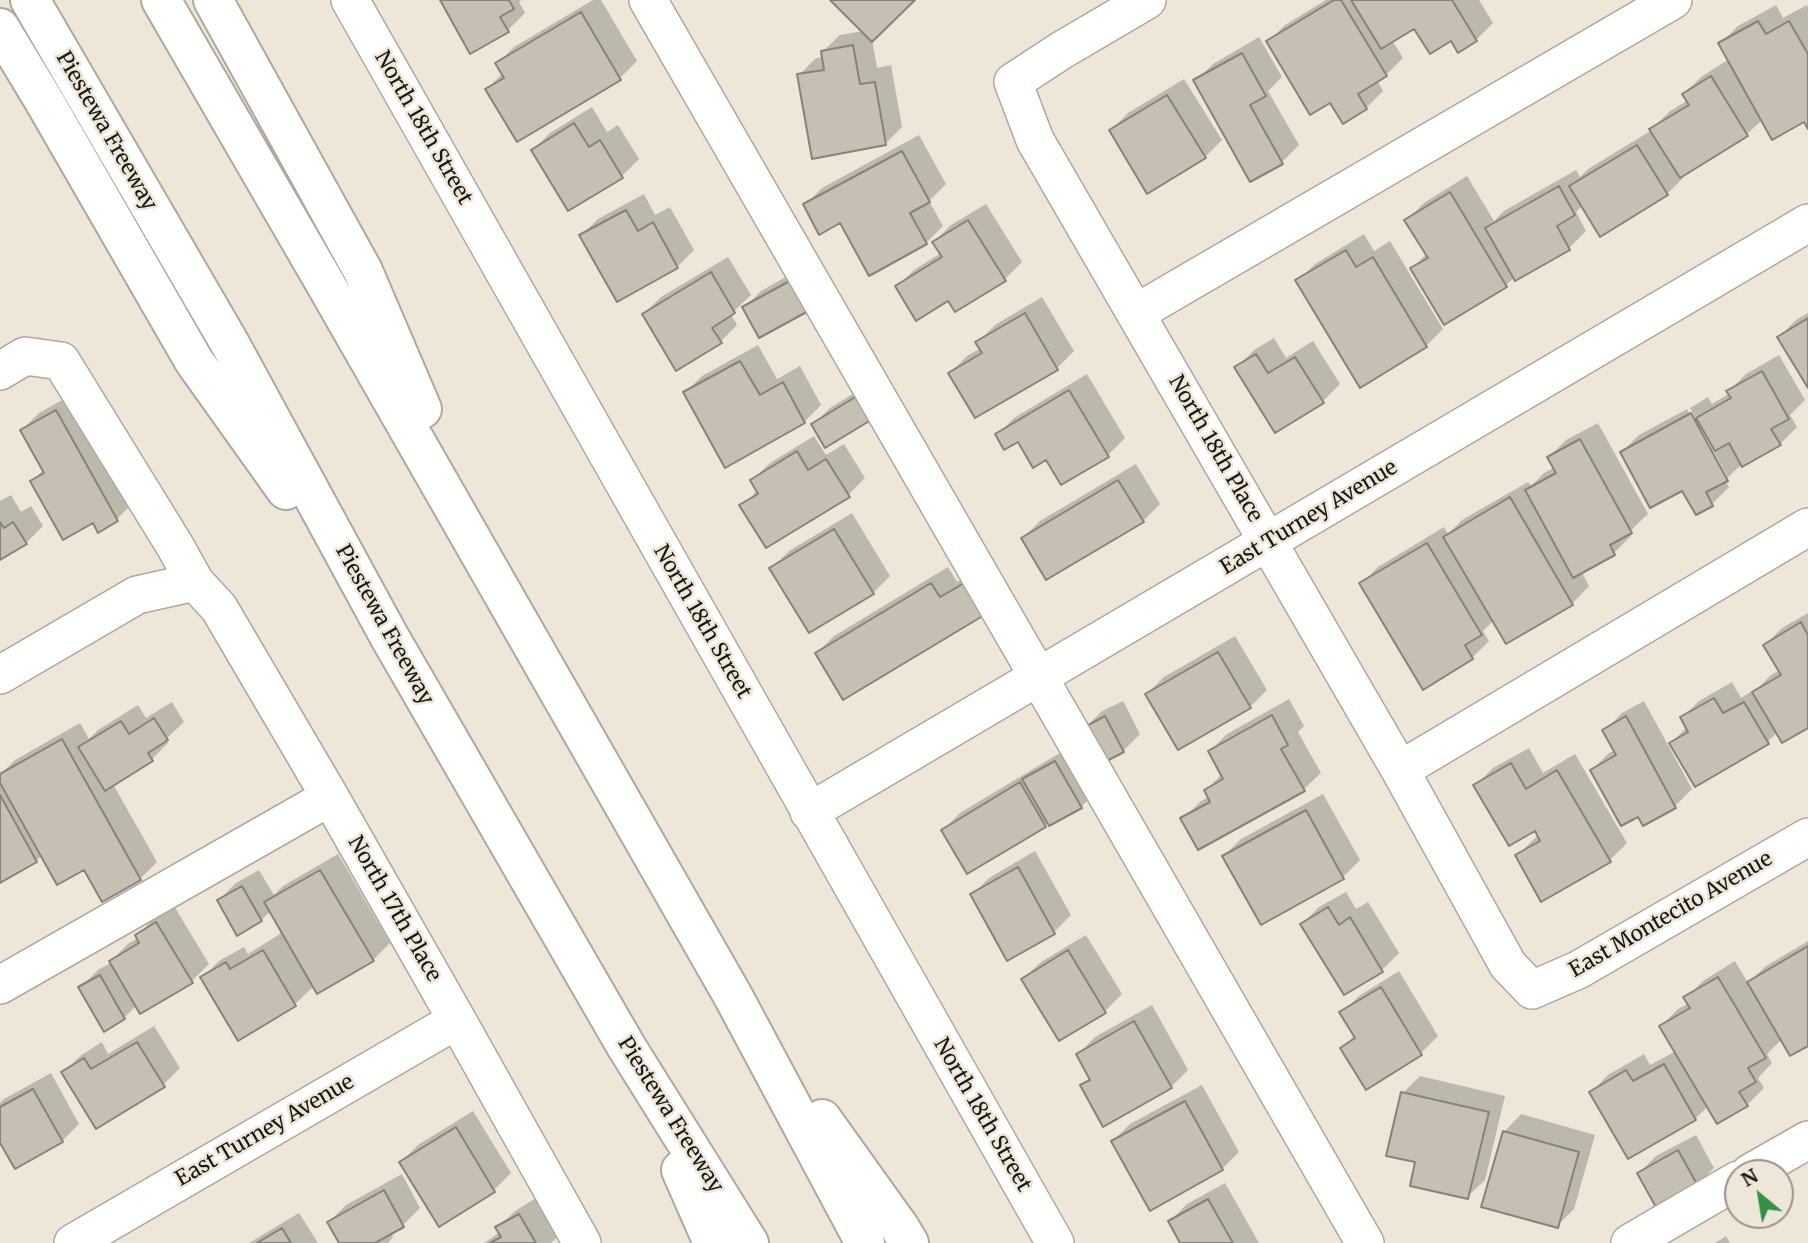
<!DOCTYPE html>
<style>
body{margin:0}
#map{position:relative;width:1808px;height:1243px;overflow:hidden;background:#ede6d9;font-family:Merriweather,serif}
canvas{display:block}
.north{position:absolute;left:1724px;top:1159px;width:70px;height:70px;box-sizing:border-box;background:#ede6d9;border:2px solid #98938a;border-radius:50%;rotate:330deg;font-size:19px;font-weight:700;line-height:28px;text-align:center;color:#191713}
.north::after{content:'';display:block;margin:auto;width:24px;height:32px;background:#359244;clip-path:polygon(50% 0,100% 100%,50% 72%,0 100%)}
</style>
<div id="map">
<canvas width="1808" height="1243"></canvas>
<div class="north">N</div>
</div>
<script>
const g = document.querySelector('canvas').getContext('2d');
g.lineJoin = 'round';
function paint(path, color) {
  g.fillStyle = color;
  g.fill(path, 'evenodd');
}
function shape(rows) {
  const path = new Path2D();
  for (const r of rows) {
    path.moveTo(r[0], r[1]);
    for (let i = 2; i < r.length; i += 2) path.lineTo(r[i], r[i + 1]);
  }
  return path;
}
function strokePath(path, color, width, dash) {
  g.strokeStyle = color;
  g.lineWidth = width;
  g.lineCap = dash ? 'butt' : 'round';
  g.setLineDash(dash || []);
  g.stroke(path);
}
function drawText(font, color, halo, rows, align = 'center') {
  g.font = font + ' Merriweather,serif';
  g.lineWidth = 5;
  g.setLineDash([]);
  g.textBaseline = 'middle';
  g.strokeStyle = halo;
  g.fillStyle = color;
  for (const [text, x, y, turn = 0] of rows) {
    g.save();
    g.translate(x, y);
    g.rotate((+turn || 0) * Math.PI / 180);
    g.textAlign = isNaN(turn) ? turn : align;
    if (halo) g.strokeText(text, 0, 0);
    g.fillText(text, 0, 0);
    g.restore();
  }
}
paint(shape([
 [442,0,521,0,519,2,525,13,508,30],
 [593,0,601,0,637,61,620,78,487,89,503,73,497,64,514,47],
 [833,0,912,0,872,39,877,68,891,65,902,127,885,144,799,75,816,58,823,57,822,52,840,35,863,31],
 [1326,0,1479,0,1493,23,1476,40,1415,26,1392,40,1403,58,1386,75,1377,80,1383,91,1366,108,1331,101,1268,42,1285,25],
 [1776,5,1783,18,1807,5,1808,8,1808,125,1804,119,1763,119,1746,135,1682,174,1684,177,1667,194,1583,205,1576,212,1586,231,1569,248,1515,277,1506,285,1412,269,1427,253,1407,220,1424,203,1467,176,1494,221,1504,211,1576,170,1580,177,1588,169,1652,130,1652,129,1669,112,1688,100,1684,94,1701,77,1729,59,1721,43,1738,26],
 [1259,37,1282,77,1268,91,1299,145,1282,162,1251,180,1196,81,1213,64],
 [1184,79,1222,140,1205,157,1111,130,1128,113],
 [592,107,607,132,618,125,639,159,622,176,533,150,550,133],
 [919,135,946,184,929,201,943,226,926,243,841,221,805,205,822,188],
 [644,194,655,215,670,207,694,250,677,267,581,236,598,219],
 [986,204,1022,262,1005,279,949,298,897,287,914,270,941,253,934,242,951,225],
 [1364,234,1374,251,1390,241,1443,329,1426,346,1361,385,1298,281,1315,264],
 [728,257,751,295,731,314,737,325,720,342,644,314,661,297],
 [814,261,830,289,744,308,761,291],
 [1042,297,1074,351,1057,368,950,373,967,356,981,348,978,342,995,325],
 [1808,313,1808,384,1779,337,1796,320],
 [1274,338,1286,358,1313,341,1340,384,1323,401,1237,367,1254,350],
 [758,345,777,379,800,366,821,405,804,422,685,393,702,376],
 [1779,355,1805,400,1790,415,1797,427,1780,444,1742,464,1725,480,1729,487,1712,504,1622,452,1639,435,1687,409,1723,476,1727,476,1690,408,1708,397,1712,404,1730,393,1729,391,1746,374],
 [1087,374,1125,438,1108,455,1061,483,1046,458,1019,440,997,435,1014,418],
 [874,381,887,401,813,425,830,408],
 [73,394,134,502,117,519,99,530,94,521,32,481,44,469,22,430,39,413],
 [1598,423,1648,514,1629,532,1631,536,1614,553,1581,571,1589,586,1572,604,1507,642,1494,620,1483,631,1489,641,1472,658,1361,584,1378,567,1444,527,1448,534,1462,520,1528,482,1531,486,1544,473,1555,467,1549,457,1566,440],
 [814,436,826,455,844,444,865,478,848,495,742,506,758,490,752,480,770,463],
 [1136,464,1160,504,1143,521,1023,538,1040,521],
 [11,495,21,512,31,506,43,526,26,543,0,558,0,501],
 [852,513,890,576,873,593,772,568,789,551],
 [984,566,1002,595,817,653,834,636,948,567,957,582],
 [1808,613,1808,726,1778,732,1767,742,1671,743,1687,727,1682,718,1699,701,1732,682,1741,698,1760,686,1771,675,1780,670,1765,645,1782,628],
 [1235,636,1267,690,1250,707,1147,694,1164,677],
 [1289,699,1304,726,1298,732,1321,773,1303,790,1183,819,1200,802,1209,796,1206,790,1222,774,1210,751,1227,734],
 [1123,701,1140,734,1123,751,1085,728,1102,711],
 [1644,701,1692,789,1675,806,1644,824,1639,815,1592,770,1609,753,1615,750,1605,730,1622,713],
 [172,702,184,722,166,739,168,743,151,760,113,784,157,862,140,879,85,868,42,855,36,861,0,881,0,786,2,784,0,775,15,760,80,723,89,739,98,730,138,705,146,718],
 [1073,745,1098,790,1081,807,1049,822,968,872,943,830,960,813],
 [1529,748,1543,773,1575,754,1627,843,1610,860,1517,856,1534,839,1539,835,1536,829,1476,785,1493,768],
 [1323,794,1360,860,1343,877,1224,856,1241,839],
 [1035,851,1071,915,1054,932,972,895,989,878],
 [338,854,390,943,373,960,314,986,295,1004,239,1038,202,978,219,961,244,947,248,954,283,932,271,911,261,920,219,900,236,883,259,870,274,895,283,886],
 [1346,892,1356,909,1368,902,1399,953,1382,970,1344,993,1302,924,1319,907],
 [174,906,209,964,192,981,137,1005,124,1018,104,1029,80,988,98,970,112,962,111,961,128,944,138,938,137,936,154,918],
 [1086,935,1122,994,1105,1011,1023,979,1041,962],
 [1808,941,1808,1044,1782,1039,1767,1054,1772,1063,1758,1078,1764,1088,1747,1105,1708,1106,1695,1119,1591,1092,1608,1075,1644,1054,1650,1065,1676,1051,1661,1026,1678,1009,1689,1003,1686,998,1703,981,1735,961,1748,983,1766,966],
 [1399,971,1438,1036,1421,1053,1367,1087,1342,1048,1355,1035,1342,1013,1359,996],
 [1152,1005,1188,1070,1171,1087,1082,1086,1091,1077,1078,1054,1095,1037],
 [154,1026,180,1068,163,1085,63,1073,80,1056,102,1042,108,1054],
 [51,1073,79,1124,62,1141,0,1139,0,1103,4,1099],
 [1420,1076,1505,1096,1485,1180,1467,1197,1403,1093],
 [1202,1085,1239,1152,1222,1169,1113,1141,1130,1124],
 [473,1111,511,1173,494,1190,401,1162,418,1145],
 [1521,1114,1595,1135,1574,1209,1557,1226,1504,1132],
 [1696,1135,1714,1168,1697,1185,1639,1173,1656,1156],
 [402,1174,420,1208,403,1225,391,1232,393,1237,388,1243,341,1243,329,1222,346,1205],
 [1225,1183,1259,1243,1182,1243,1170,1221,1187,1204],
 [536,1198,558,1236,551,1243,484,1243,500,1232,498,1228,515,1211],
 [299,1213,318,1243,249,1243],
 [1726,1236,1730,1243,1715,1243]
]), '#0003');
const building = shape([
 [440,0,509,0,514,9,500,17,509,32,470,54,440,0],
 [830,0,915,0,872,42,830,0],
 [1334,0,1341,0,1387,76,1358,94,1367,109,1343,124,1330,103,1310,115,1266,41,1334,0],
 [1351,0,1452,0,1477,41,1458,53,1451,41,1430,54,1414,29,1381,49,1351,0],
 [581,12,621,80,517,142,485,89,504,78,495,63,581,12],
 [1758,21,1766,34,1789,21,1808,54,1808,129,1804,122,1772,140,1718,43,1758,21],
 [853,45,860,84,875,82,886,145,812,159,797,74,824,70,821,51,853,45],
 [1242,53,1266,96,1250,105,1283,164,1250,182,1193,80,1242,53],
 [1711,76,1748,136,1680,178,1649,129,1689,105,1682,94,1711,76],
 [1167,95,1206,158,1147,194,1109,130,1167,95],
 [574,123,589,147,600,140,623,178,568,211,531,150,574,123],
 [1637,145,1668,195,1600,237,1569,186,1637,145],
 [902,151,930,202,910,213,927,244,869,276,840,223,819,235,803,204,902,151],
 [1559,186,1575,215,1557,226,1570,250,1515,281,1485,228,1559,186],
 [1450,192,1507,287,1444,325,1410,268,1428,258,1404,220,1450,192],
 [626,210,638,231,653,222,678,268,617,302,579,235,626,210],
 [968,220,1006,281,955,312,948,301,916,321,895,286,942,257,932,242,968,220],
 [1346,250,1356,267,1373,257,1427,347,1360,388,1295,280,1346,250],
 [711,272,735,313,712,328,722,343,676,371,642,314,711,272],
 [797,277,814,308,759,338,742,307,797,277],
 [1025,313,1058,370,975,418,948,373,982,353,975,342,1025,313],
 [1808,318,1808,388,1777,337,1808,318],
 [1256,354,1268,373,1295,357,1324,403,1275,433,1234,367,1256,354],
 [740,361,760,395,783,382,805,423,725,468,683,392,740,361],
 [1762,371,1789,419,1771,429,1781,445,1742,467,1729,443,1715,451,1696,418,1731,398,1726,391,1762,371],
 [1069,390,1109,457,1061,485,1046,460,1033,468,1018,442,1004,450,995,434,1069,390],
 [857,396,871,420,825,448,811,424,857,396],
 [56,410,118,521,98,533,93,523,63,540,30,481,44,473,20,430,56,410],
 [1691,413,1728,481,1706,492,1713,506,1696,515,1682,491,1650,508,1620,452,1691,413],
 [1580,439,1632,533,1610,545,1615,555,1573,578,1525,490,1556,473,1547,457,1580,439],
 [797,451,808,470,826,459,850,497,766,548,739,505,758,494,750,480,797,451],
 [1118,480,1144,522,1046,580,1021,538,1118,480],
 [1510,497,1573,605,1506,644,1443,537,1510,497],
 [0,522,4,528,13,522,27,544,0,560,0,522],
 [834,529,874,594,809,633,769,568,834,529],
 [1427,543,1482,635,1465,645,1473,659,1423,690,1359,583,1427,543],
 [966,582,986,614,843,700,815,653,931,583,940,597,966,582],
 [1801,622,1808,635,1808,728,1782,743,1752,692,1781,675,1763,645,1801,622],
 [1218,652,1251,708,1178,750,1145,694,1218,652],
 [1714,698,1723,713,1744,702,1769,744,1695,787,1669,743,1688,732,1680,717,1714,698],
 [1272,715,1288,745,1281,749,1305,791,1198,850,1180,818,1210,802,1204,790,1223,779,1208,751,1272,715],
 [1105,716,1124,752,1101,764,1083,728,1105,716],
 [1626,716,1676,808,1643,826,1638,817,1621,826,1590,770,1616,755,1602,730,1626,716],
 [154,718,168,740,148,753,153,761,105,791,78,747,121,721,129,734,154,718],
 [62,739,141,880,102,902,84,870,57,885,0,783,0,774,62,739],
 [1055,761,1082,808,1049,826,1022,779,1055,761],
 [1511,763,1526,789,1557,770,1611,862,1541,902,1515,855,1540,841,1535,831,1509,846,1473,785,1511,763],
 [1020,782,1046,827,967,874,941,830,1020,782],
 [0,795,37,862,0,883,0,795],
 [1306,810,1344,879,1261,925,1222,856,1306,810],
 [1018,867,1055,934,1007,961,970,894,1018,867],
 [320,870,374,961,317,994,264,902,320,870],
 [242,886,262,921,237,936,217,900,242,886],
 [1328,907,1339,925,1350,917,1383,972,1344,995,1300,924,1328,907],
 [156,922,193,983,140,1014,109,961,139,943,135,935,156,922],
 [1808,946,1808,1046,1790,1056,1747,982,1808,946],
 [263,950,296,1006,238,1041,200,977,226,962,230,969,263,950],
 [1068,950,1106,1013,1059,1041,1021,979,1068,950],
 [100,975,125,1019,104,1032,78,987,100,975],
 [1718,977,1766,1058,1748,1068,1756,1082,1739,1092,1748,1106,1717,1124,1659,1026,1690,1008,1683,997,1718,977],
 [1381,987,1422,1055,1366,1090,1340,1048,1355,1038,1339,1012,1381,987],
 [1134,1021,1172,1088,1103,1127,1080,1085,1090,1080,1076,1054,1134,1021],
 [137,1042,165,1087,96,1129,61,1072,84,1058,91,1069,137,1042],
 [1664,1064,1696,1120,1628,1159,1589,1092,1626,1070,1633,1081,1664,1064],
 [33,1089,63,1142,15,1169,0,1143,0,1107,33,1089],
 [1401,1092,1489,1112,1468,1199,1410,1186,1415,1162,1386,1156,1401,1092],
 [1185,1101,1223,1170,1150,1211,1111,1141,1185,1101],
 [456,1127,495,1192,439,1227,399,1162,456,1127],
 [1503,1131,1579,1152,1558,1228,1481,1207,1503,1131],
 [1678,1150,1698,1186,1657,1209,1637,1173,1678,1150],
 [384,1190,404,1227,375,1243,339,1243,327,1222,384,1190],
 [1208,1199,1233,1243,1180,1243,1168,1221,1208,1199],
 [519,1214,536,1243,490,1243,501,1237,495,1227,519,1214],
 [282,1228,291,1243,257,1243,282,1228]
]);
paint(building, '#c6bfb3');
strokePath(building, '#888277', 2);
const minor = shape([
 [350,0,1055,1243],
 [648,0,1365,1243],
 [1147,0,1062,50,1013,82,1035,140,1400,770,1508,965,1532,990,1578,970,1808,837],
 [1136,313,1673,0],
 [0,371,25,356,61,361,175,546,195,582,219,608,330,797,457,1020,582,1243],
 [0,675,137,595,195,582],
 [1400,770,1808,527],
 [809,812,1808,223],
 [0,985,330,797],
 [1750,1173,1808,1140],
 [73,1243,457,1020],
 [1630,1243,1738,1180]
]);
const highway = shape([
 [30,0,229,342,389,636,626,1046,749,1243],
 [161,0,329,290,733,996,865,1243],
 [213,0,363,271,422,409],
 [0,28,43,99,194,361,286,490],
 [822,1119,900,1228,909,1243],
 [681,1170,713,1243]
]);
strokePath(minor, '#afa89c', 40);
strokePath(highway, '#afa89c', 42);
strokePath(minor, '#fff', 37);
strokePath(highway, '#fff', 38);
drawText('21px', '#191713', '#ede6d9', [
 ["North 18th Street",423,128,60],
 ["Piestewa Freeway",106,131,60],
 ["North 18th Place",1215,449,60],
 ["East Turney Avenue",1309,518,-31],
 ["North 18th Street",702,622,60],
 ["Piestewa Freeway",384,625,61],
 ["North 17th Place",394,909,60],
 ["East Montecito Avenue",1671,915,-30],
 ["Piestewa Freeway",670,1115,58],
 ["North 18th Street",982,1115,60],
 ["East Turney Avenue",265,1131,-30]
]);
</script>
